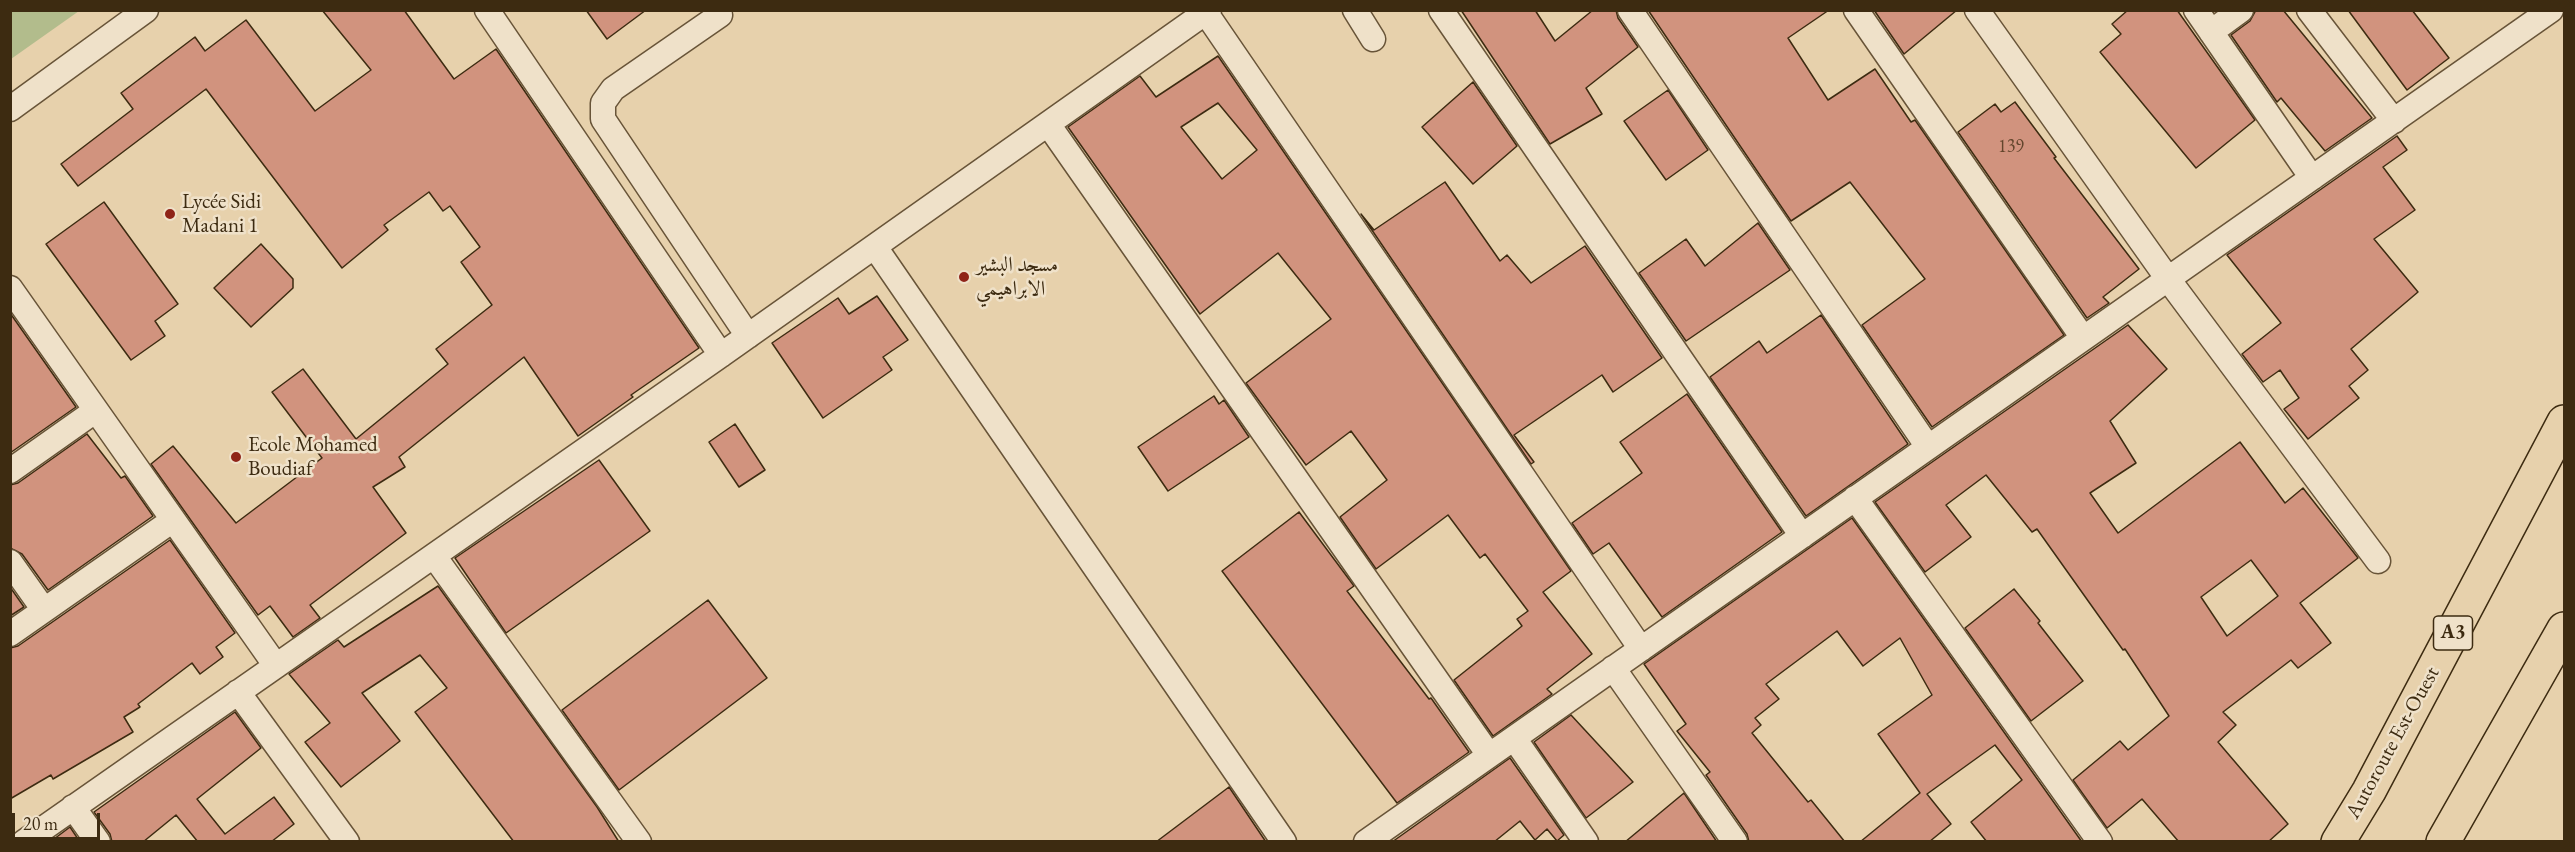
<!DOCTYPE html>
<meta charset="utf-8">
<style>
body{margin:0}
#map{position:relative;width:2575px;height:852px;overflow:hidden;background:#e7d1ac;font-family:"EB Garamond",serif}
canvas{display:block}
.frame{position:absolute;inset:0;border:12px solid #3d2b11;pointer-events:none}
.scale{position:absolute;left:12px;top:813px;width:88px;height:27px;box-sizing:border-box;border:3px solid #3d2b11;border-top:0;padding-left:8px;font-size:18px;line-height:21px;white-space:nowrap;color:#3d2b11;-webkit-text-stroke:4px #efe1c9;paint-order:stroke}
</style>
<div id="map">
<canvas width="2575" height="852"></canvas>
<div class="frame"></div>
<div class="scale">20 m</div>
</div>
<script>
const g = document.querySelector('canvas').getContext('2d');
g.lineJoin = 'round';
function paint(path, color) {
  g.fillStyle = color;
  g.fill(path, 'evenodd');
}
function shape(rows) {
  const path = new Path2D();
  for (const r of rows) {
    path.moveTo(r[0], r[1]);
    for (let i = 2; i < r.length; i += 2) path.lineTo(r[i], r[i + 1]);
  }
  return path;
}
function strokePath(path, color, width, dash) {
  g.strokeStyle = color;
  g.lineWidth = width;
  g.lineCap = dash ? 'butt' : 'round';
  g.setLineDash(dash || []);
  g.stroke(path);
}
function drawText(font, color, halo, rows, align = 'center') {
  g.font = font + ' "EB Garamond",Amiri,serif';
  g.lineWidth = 5;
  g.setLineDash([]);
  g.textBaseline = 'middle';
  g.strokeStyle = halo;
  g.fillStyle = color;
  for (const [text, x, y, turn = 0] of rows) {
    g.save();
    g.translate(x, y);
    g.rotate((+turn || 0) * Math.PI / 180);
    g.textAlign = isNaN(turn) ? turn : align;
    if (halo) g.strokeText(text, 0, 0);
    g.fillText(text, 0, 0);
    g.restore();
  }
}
paint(shape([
 [11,10,79,10,79,11,11,59]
]), '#b2bc8c');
const building = shape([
 [322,10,404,10,454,79,496,49,699,348,631,395,633,397,578,436,524,357,399,457,405,467,373,487,406,533,310,605,320,618,293,637,270,606,258,615,151,464,173,446,236,523,322,458,272,392,303,369,356,439,448,364,436,349,492,305,461,262,480,247,450,206,443,211,429,192,384,225,388,230,342,268,206,89,78,186,61,164,133,109,121,93,195,37,205,51,246,20,315,111,371,70,322,10],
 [586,10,646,10,607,39,586,10],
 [1461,10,1535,10,1555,41,1593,10,1616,10,1618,18,1638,47,1586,88,1602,114,1550,144,1461,10],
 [1648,10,1829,10,1788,38,1828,100,1875,69,1911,122,1915,120,2064,335,1932,427,1862,325,1925,279,1850,182,1791,221,1648,10],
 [1874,10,1957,10,1904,54,1874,10],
 [2128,10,2177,10,2255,120,2196,168,2100,52,2121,34,2112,24,2128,10],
 [2256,10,2283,10,2372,118,2325,151,2281,98,2277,102,2231,35,2250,21,2256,10],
 [2348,10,2412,10,2449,58,2407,90,2348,10],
 [1218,56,1571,571,1543,592,1592,654,1547,689,1552,694,1493,736,1454,680,1522,626,1517,619,1528,611,1485,554,1480,558,1448,515,1376,569,1340,517,1387,480,1351,431,1306,465,1246,383,1331,319,1278,253,1200,314,1068,127,1140,76,1156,97,1218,56],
 [1218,103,1257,150,1222,179,1181,127,1218,103],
 [1473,82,1517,146,1473,184,1422,127,1473,82],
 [1668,90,1708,150,1666,180,1624,121,1668,90],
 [2015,102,2056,157,2054,158,2139,269,2103,297,2109,303,2087,318,1958,132,1995,104,2001,112,2015,102],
 [2397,136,2407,150,2383,167,2415,210,2374,239,2418,292,2351,349,2368,370,2349,386,2359,398,2308,439,2284,409,2299,398,2280,370,2263,382,2242,354,2281,323,2227,255,2397,136],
 [1445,182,1500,261,1507,255,1531,283,1585,246,1662,358,1613,392,1602,375,1514,435,1534,462,1531,464,1361,214,1374,230,1445,182],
 [104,202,178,304,155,321,165,336,131,360,46,244,104,202],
 [1758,223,1790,270,1686,341,1639,273,1686,239,1705,266,1758,223],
 [261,244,293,279,293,288,251,327,214,288,261,244],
 [877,296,908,340,883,357,892,370,823,418,772,343,838,298,849,314,877,296],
 [10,313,76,407,10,453,10,313],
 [1821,315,1908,444,1806,516,1710,377,1759,341,1767,353,1821,315],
 [2128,325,2167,369,2110,421,2136,463,2090,493,2118,533,2240,442,2285,503,2303,488,2358,558,2300,603,2331,643,2298,668,2291,660,2223,712,2236,725,2218,742,2288,824,2268,842,2179,842,2142,799,2107,828,2073,780,2120,741,2128,750,2169,716,2125,649,2123,650,2037,529,2032,532,1986,475,1946,505,1971,537,1925,572,1875,502,2128,325],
 [2251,560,2278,596,2227,636,2201,597,2251,560],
 [1687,394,1782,532,1662,617,1609,543,1593,554,1572,523,1642,473,1620,442,1687,394],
 [1214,396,1219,404,1224,400,1249,437,1168,491,1138,447,1214,396],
 [735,424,765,470,739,487,709,442,735,424],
 [87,434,121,478,125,476,153,516,48,590,22,554,10,548,10,485,18,483,87,434],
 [599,460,650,531,506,633,455,558,599,460],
 [1299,512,1354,586,1347,591,1429,699,1431,698,1469,752,1397,803,1222,571,1299,512],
 [1852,518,2082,842,1987,842,1971,822,2022,780,1995,745,1927,794,1951,824,1929,842,1860,842,1920,793,1878,734,1932,695,1900,638,1863,666,1837,631,1766,684,1779,699,1755,718,1761,725,1752,733,1808,802,1811,800,1845,842,1749,842,1747,834,1706,775,1710,772,1677,731,1686,724,1644,664,1852,518],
 [170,540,235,633,216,647,223,657,200,674,192,663,138,704,140,707,124,717,133,732,53,779,51,775,10,799,10,648,18,646,170,540],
 [438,586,597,807,619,842,514,842,415,712,447,688,420,655,362,693,400,741,341,787,305,742,330,723,289,674,338,640,344,647,438,586],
 [10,587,24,607,10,616,10,587],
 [2014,589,2040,621,2038,623,2083,681,2031,721,1965,628,2014,589],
 [708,600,767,678,619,790,562,710,708,600],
 [235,712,261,748,197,799,225,834,274,797,294,824,271,842,198,842,176,815,143,842,112,842,110,834,94,812,235,712],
 [1571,715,1633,782,1586,818,1534,742,1571,715],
 [1510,758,1564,835,1557,841,1547,829,1535,840,1520,821,1494,842,1392,842,1510,758],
 [1229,787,1266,842,1156,842,1229,787],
 [1684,793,1717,842,1625,842,1684,793],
 [70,827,80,842,50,842,70,827]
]);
paint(building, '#d1937e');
strokePath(building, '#3d2b11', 1.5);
const minor = shape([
 [487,10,721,355],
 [717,10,720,15,613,89,603,103,603,119,748,336],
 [1355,10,1373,39],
 [1441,10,1802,536],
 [1630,10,1928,447],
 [1856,10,2083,338],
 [1977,10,2168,279,2378,561],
 [2196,10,2312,178],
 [2309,10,2394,121],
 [1206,13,1641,649],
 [2211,32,2241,10],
 [10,109,146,10],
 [1048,124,1489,755],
 [875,247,1284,842],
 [10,288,276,666],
 [10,471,95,411],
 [1855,498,2100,842],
 [434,556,639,842],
 [10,562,44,610],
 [10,634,173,520],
 [1613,668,1735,842],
 [238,692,347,842],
 [1514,738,1586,842],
 [73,807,98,842],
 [24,842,721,355,1209,10],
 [1366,842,2551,10]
]);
const motorway = shape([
 [2338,842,2369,791,2564,422],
 [2443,842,2564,629]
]);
strokePath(minor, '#685438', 27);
strokePath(motorway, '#3d2b11', 36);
strokePath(minor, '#efe1c9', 24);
strokePath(motorway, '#e7d1ac', 33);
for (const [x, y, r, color] of [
 [170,214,6,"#8f2418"],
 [964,277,6,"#8f2418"],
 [236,457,6,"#8f2418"]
]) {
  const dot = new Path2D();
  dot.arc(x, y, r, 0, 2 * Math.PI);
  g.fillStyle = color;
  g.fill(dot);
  strokePath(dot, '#efe1c9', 2);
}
drawText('18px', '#62452c', null, [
 ["139",2011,147]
]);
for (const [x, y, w] of [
 [2453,633,39]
]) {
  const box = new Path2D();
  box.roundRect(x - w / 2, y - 17, w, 34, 4.5);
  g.fillStyle = '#efe1c9';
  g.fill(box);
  strokePath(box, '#3d2b11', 1.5);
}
drawText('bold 20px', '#3d2b11', null, [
 ["A3",2453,633]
]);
drawText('21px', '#3d2b11', '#efe1c9', [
 ["Lycée Sidi",182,202],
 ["Madani 1",182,226],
 ["مسجد البشير",976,265],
 ["الابراهيمي",976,289],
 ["Ecole Mohamed",248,445],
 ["Boudiaf",248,469]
], 'left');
drawText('21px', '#3d2b11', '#efe1c9', [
 ["Autoroute Est-Ouest",2393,743,-61]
]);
</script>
